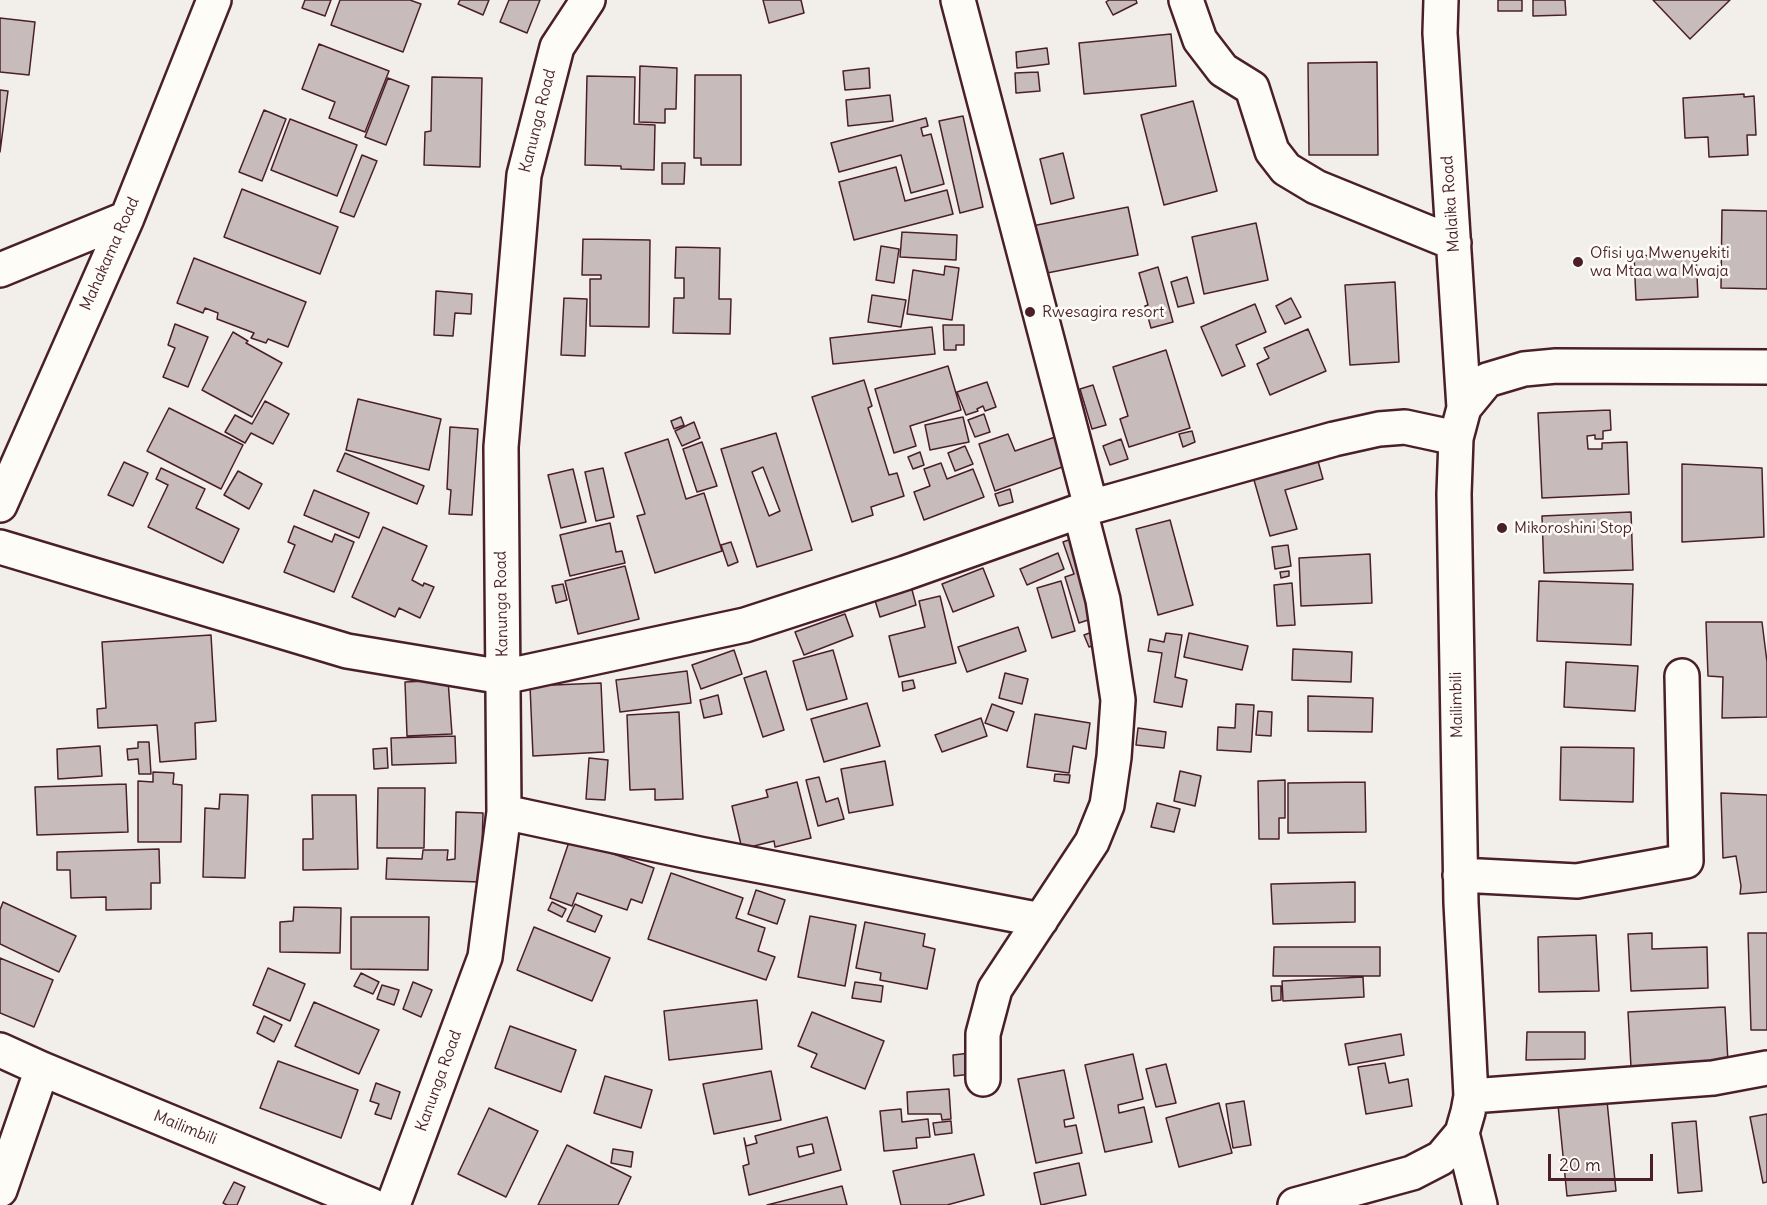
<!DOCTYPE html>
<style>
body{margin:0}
#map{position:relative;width:1767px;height:1205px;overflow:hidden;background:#f2efeb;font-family:Delius,sans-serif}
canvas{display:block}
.scale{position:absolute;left:1548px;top:1154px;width:105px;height:27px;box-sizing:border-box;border:3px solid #4a1f2b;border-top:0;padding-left:8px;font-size:18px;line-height:21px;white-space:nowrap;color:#4a1f2b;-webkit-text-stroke:4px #fdfcf7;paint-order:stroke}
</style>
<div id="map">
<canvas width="1767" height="1205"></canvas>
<div class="scale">20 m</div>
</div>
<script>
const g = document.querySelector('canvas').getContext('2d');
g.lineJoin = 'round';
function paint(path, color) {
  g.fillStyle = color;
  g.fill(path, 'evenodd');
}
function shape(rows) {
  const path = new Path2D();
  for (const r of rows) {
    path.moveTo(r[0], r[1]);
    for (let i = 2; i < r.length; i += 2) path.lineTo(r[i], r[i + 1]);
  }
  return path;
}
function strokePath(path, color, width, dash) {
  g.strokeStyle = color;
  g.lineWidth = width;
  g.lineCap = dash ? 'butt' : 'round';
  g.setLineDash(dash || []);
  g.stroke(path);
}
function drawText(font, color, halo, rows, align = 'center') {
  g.font = font + ' Delius,sans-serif';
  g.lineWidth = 5;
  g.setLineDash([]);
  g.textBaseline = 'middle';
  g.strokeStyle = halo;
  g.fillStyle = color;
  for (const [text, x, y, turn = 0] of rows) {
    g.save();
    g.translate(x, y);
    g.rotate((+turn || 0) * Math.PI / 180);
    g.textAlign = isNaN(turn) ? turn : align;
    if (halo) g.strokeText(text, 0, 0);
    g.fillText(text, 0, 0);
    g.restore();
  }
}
const building = shape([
 [305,0,331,0,325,16,302,8,305,0],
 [340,0,410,0,421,4,403,52,331,25,340,0],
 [460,0,489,0,483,15,458,4,460,0],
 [509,0,540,0,527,33,500,22,509,0],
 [763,0,801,0,804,13,769,23,763,0],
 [1109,0,1136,0,1137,3,1113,15,1106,2,1109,0],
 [1498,0,1522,0,1522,11,1498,11,1498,0],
 [1533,0,1565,0,1566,15,1533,16,1533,0],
 [1653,0,1730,0,1690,39,1653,0],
 [0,18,35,22,29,75,0,72,0,18],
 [1171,34,1176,86,1084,94,1079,43,1171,34],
 [319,44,389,71,365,132,329,118,335,102,302,89,319,44],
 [1047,48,1049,64,1017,68,1016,52,1047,48],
 [1377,62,1378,155,1309,155,1308,63,1377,62],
 [640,66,677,68,676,109,665,109,665,123,639,122,640,66],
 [869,68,870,88,845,90,843,71,869,68],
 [1038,72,1040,91,1016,93,1015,73,1038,72],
 [695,75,741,75,741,165,701,165,701,158,694,158,695,75],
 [587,76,635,77,634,124,655,125,654,170,621,169,621,166,585,165,587,76],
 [432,77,482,78,480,167,424,165,425,132,431,131,432,77],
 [388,78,409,86,386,145,365,137,388,78],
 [0,90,8,91,0,152,0,90],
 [1744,94,1744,97,1754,96,1756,135,1747,135,1748,155,1709,157,1708,137,1685,138,1683,98,1744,94],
 [890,95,893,121,848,126,846,100,890,95],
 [1193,101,1217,191,1164,205,1141,115,1193,101],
 [264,110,286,119,262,181,239,172,264,110],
 [963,116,983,207,960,213,939,121,963,116],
 [926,118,928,126,921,128,923,136,931,134,944,184,911,193,901,155,839,172,831,143,926,118],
 [290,119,357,145,337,196,271,170,290,119],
 [1063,153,1074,198,1051,204,1040,159,1063,153],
 [362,155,377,161,354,217,340,212,362,155],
 [662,163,685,163,684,184,662,184,662,163],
 [896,167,905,201,947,190,953,214,854,240,839,182,896,167],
 [242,189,338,227,320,274,224,237,242,189],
 [1128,207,1138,255,1037,275,1027,227,1128,207],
 [1722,210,1767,211,1767,289,1721,288,1722,210],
 [1256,223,1268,280,1204,294,1192,237,1256,223],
 [902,232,957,235,956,260,900,257,902,232],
 [583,239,650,240,649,327,590,326,590,279,601,279,601,275,582,275,583,239],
 [881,246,899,249,894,283,876,280,881,246],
 [676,247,720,248,719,299,731,299,730,334,673,333,674,298,684,298,684,278,675,278,676,247],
 [1696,254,1698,297,1636,300,1634,256,1696,254],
 [194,258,306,302,288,347,268,339,266,343,251,338,254,333,217,319,218,313,205,308,203,313,177,303,194,258],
 [945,266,959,268,952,320,907,314,913,270,944,275,945,266],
 [1158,267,1173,322,1151,328,1145,306,1148,305,1139,273,1158,267],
 [1187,277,1194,303,1178,307,1171,282,1187,277],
 [1395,282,1399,362,1350,365,1345,285,1395,282],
 [436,291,472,294,471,314,455,313,453,336,434,335,436,291],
 [872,295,906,300,901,327,868,322,872,295],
 [564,298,587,299,585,356,561,355,564,298],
 [1291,298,1301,317,1285,324,1276,306,1291,298],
 [1255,304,1266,332,1236,345,1245,366,1222,376,1201,327,1255,304],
 [175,324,208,337,188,387,163,377,175,348,168,345,175,324],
 [943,325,964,325,964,345,956,345,956,350,944,350,943,325],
 [932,327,935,354,833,364,830,338,932,327],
 [1308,329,1326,371,1270,395,1257,364,1269,358,1264,348,1308,329],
 [233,332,248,341,246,343,282,363,252,417,202,390,233,332],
 [1166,350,1190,428,1129,447,1120,419,1128,416,1113,367,1166,350],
 [948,366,961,410,910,426,916,446,894,453,875,389,948,366],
 [864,380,872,406,868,408,889,475,897,473,904,496,871,507,873,515,852,522,812,397,864,380],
 [987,382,996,407,985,411,983,406,977,409,978,411,966,415,957,392,987,382],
 [1093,385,1106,425,1092,429,1080,389,1093,385],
 [358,399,441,419,429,470,346,450,358,399],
 [265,401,289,414,273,444,251,433,245,443,225,432,235,415,252,424,265,401],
 [169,408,243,445,221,489,147,451,169,408],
 [1610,410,1611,430,1603,431,1603,439,1595,439,1595,435,1587,436,1588,449,1602,449,1602,443,1627,442,1629,494,1542,498,1538,413,1610,410],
 [984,414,990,432,975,437,968,420,984,414],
 [681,417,684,425,674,429,671,421,681,417],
 [963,417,969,442,930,450,925,425,963,417],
 [694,422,700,438,682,446,675,431,694,422],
 [450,427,478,429,472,515,449,514,451,490,447,489,450,427],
 [1192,431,1195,442,1183,447,1179,434,1192,431],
 [776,433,812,550,757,567,721,449,776,433],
 [763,467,780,511,769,516,752,472,763,467],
 [1008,434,1015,451,1055,437,1065,466,995,491,979,444,1008,434],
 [668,439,686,499,704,493,722,551,655,573,637,516,645,514,625,453,668,439],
 [1121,439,1128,459,1110,465,1103,446,1121,439],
 [702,442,717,486,697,492,683,449,702,442],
 [965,446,973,464,955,471,948,453,965,446],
 [920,452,924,465,913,469,908,457,920,452],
 [345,453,424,486,417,504,337,471,345,453],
 [1316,454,1323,479,1285,490,1297,529,1270,536,1252,473,1316,454],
 [124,462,148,473,133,506,108,495,124,462],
 [941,463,947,479,973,469,984,497,924,520,914,492,930,486,924,469,941,463],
 [1682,464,1762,468,1764,537,1682,542,1682,464],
 [161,468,205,489,196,508,239,529,223,563,148,527,168,485,156,479,161,468],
 [603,468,614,517,596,521,585,472,603,468],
 [573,469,586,522,561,528,548,475,573,469],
 [238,471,262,484,249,509,224,495,238,471],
 [1010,489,1013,502,999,506,995,494,1010,489],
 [314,490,369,513,359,538,304,515,314,490],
 [1631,512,1633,570,1544,573,1542,516,1631,512],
 [1170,520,1193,605,1158,615,1136,529,1170,520],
 [610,523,616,552,622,551,625,563,570,576,560,535,610,523],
 [294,526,332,542,335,534,354,542,334,592,284,572,295,545,288,542,294,526],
 [383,527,427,546,412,580,423,586,424,583,434,587,420,618,399,608,395,617,352,597,383,527],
 [1074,538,1100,616,1079,623,1065,577,1074,574,1063,542,1074,538],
 [731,542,738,562,728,566,721,545,731,542],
 [1288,545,1291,566,1275,569,1272,547,1288,545],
 [1058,553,1064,569,1027,585,1020,569,1058,553],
 [1370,554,1372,603,1301,606,1299,558,1370,554],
 [625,566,639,619,578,634,565,581,625,566],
 [983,568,994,596,953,612,942,584,983,568],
 [1289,571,1289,576,1281,578,1280,572,1289,571],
 [1061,581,1075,631,1052,638,1037,588,1061,581],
 [1539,581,1633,584,1631,645,1537,641,1539,581],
 [1292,583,1295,625,1277,626,1274,585,1292,583],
 [563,584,567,600,556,603,552,586,563,584],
 [911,586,916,605,880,617,874,597,911,586],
 [940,596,956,663,899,677,889,636,925,627,919,601,940,596],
 [845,614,853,636,804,655,795,632,845,614],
 [1706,622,1762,622,1767,662,1767,717,1722,718,1723,677,1708,676,1706,622],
 [1018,627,1026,651,967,672,958,647,1018,627],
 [1095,631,1098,644,1089,647,1084,635,1095,631],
 [1166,633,1182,635,1175,677,1187,680,1182,707,1154,702,1162,653,1148,651,1150,639,1164,642,1166,633],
 [1189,633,1248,646,1242,670,1184,657,1189,633],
 [211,635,216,721,195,723,196,759,160,762,157,725,98,728,97,709,106,708,102,642,211,635],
 [1293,649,1352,652,1351,682,1292,680,1293,649],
 [734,650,742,674,701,689,692,665,734,650],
 [833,650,847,699,807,710,793,661,833,650],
 [1566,662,1638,666,1635,711,1564,707,1566,662],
 [687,671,691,703,620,712,616,680,687,671],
 [766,671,784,730,763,737,744,678,766,671],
 [1005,673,1028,679,1022,704,999,698,1005,673],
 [448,680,452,734,407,736,405,682,448,680],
 [913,680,915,688,903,691,902,682,913,680],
 [601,683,604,752,533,756,530,686,601,683],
 [718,695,722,714,704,718,700,700,718,695],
 [1308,696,1373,698,1372,732,1308,731,1308,696],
 [867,703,880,746,824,762,811,719,867,703],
 [992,704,1014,712,1007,731,985,723,992,704],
 [1236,704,1254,705,1251,752,1217,750,1218,727,1235,728,1236,704],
 [1258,711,1272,712,1271,736,1256,735,1258,711],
 [679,712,683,799,655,800,655,789,630,790,627,715,679,712],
 [1035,714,1090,723,1086,749,1073,746,1069,773,1027,767,1035,714],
 [981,718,987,736,942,752,935,735,981,718],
 [1138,728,1166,732,1164,748,1136,745,1138,728],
 [455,736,456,763,392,765,391,738,455,736],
 [138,742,149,742,151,774,139,774,138,759,128,760,127,749,138,748,138,742],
 [100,746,102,776,58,779,57,749,100,746],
 [1561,747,1634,748,1633,802,1560,800,1561,747],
 [387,748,388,768,374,769,373,749,387,748],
 [589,758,608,760,605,800,586,799,589,758],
 [885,761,893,805,849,813,841,769,885,761],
 [1180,771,1201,776,1195,806,1174,801,1180,771],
 [153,772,174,773,173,784,182,785,181,842,138,842,138,781,153,782,153,772],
 [1055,774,1070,775,1069,783,1054,781,1055,774],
 [819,777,826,802,838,798,844,819,818,826,806,780,819,777],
 [1285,780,1285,818,1279,818,1279,839,1259,839,1258,781,1285,780],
 [797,782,811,838,775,847,774,841,742,849,732,806,768,797,766,790,797,782],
 [1365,782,1366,832,1288,833,1288,783,1365,782],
 [126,784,128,832,37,835,35,787,126,784],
 [378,788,425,788,424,848,377,848,378,788],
 [1721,793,1767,795,1767,892,1740,894,1741,886,1736,856,1723,858,1721,793],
 [220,794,248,795,245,878,203,877,205,808,219,809,220,794],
 [312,795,356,795,358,869,303,870,303,839,313,839,312,795],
 [1157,803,1180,809,1174,832,1151,827,1157,803],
 [456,812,483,813,481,882,386,879,387,858,422,859,423,850,448,850,447,860,455,859,456,812],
 [570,839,654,868,642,903,631,899,627,910,577,893,572,906,550,898,570,839],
 [159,849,160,883,151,883,151,909,106,910,106,897,71,898,70,870,57,870,57,852,159,849],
 [671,873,743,898,736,918,765,928,758,951,775,957,766,980,648,939,671,873],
 [1355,882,1355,922,1273,924,1271,884,1355,882],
 [756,890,785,900,777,924,748,914,756,890],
 [3,902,76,936,59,972,0,944,0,910,3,902],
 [552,902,566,909,562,917,548,910,552,902],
 [575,904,602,916,595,932,567,921,575,904],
 [294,907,341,908,340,953,280,952,280,922,293,921,294,907],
 [810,916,856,925,845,986,798,977,810,916],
 [351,917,429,917,428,970,351,969,351,917],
 [865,922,925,934,923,946,935,949,927,989,880,980,881,973,856,968,865,922],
 [534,927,610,958,592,1001,517,970,534,927],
 [1652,933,1652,949,1707,947,1708,988,1631,991,1628,934,1652,933],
 [1748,933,1767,933,1767,1030,1751,1030,1748,933],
 [1596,935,1599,991,1539,992,1538,937,1596,935],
 [1274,947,1380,947,1380,976,1273,976,1274,947],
 [0,958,53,980,34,1027,0,1013,0,958],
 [268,968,305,984,290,1021,253,1005,268,968],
 [361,973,379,982,373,994,354,986,361,973],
 [1363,977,1364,997,1283,1001,1282,981,1363,977],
 [413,982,432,990,421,1017,403,1009,413,982],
 [855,982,883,986,881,1002,852,998,855,982],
 [382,985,399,990,394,1005,377,999,382,985],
 [1271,986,1281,986,1281,1000,1272,1001,1271,986],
 [757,1000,762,1049,669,1060,664,1011,757,1000],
 [314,1002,379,1030,359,1074,295,1046,314,1002],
 [1725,1007,1728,1062,1631,1067,1628,1012,1725,1007],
 [812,1012,884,1041,865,1089,811,1067,817,1054,798,1046,812,1012],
 [264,1016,282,1025,274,1042,257,1033,264,1016],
 [510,1026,576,1050,561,1092,495,1068,510,1026],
 [1527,1032,1585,1032,1585,1059,1526,1060,1527,1032],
 [1401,1034,1404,1055,1349,1065,1345,1044,1401,1034],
 [979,1052,981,1073,954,1076,953,1055,979,1052],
 [1133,1054,1143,1099,1118,1105,1119,1113,1144,1107,1152,1142,1105,1152,1085,1065,1133,1054],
 [278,1061,358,1090,341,1138,260,1108,278,1061],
 [1385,1063,1389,1083,1408,1079,1412,1106,1366,1114,1358,1067,1385,1063],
 [1166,1064,1176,1103,1156,1107,1146,1069,1166,1064],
 [1064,1070,1074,1118,1064,1120,1065,1127,1076,1125,1082,1153,1036,1163,1018,1079,1064,1070],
 [771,1071,781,1120,714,1134,703,1084,771,1071],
 [605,1076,652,1090,641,1128,594,1113,605,1076],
 [376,1083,400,1092,391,1119,375,1114,379,1104,370,1101,376,1083],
 [949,1089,951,1119,942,1120,941,1114,908,1114,907,1092,949,1089],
 [1244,1101,1251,1145,1233,1148,1226,1104,1244,1101],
 [1607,1101,1616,1191,1567,1196,1558,1105,1607,1101],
 [1219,1103,1232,1153,1179,1167,1166,1118,1219,1103],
 [489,1108,538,1131,506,1197,458,1174,489,1108],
 [901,1109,902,1122,928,1119,930,1137,916,1138,917,1148,884,1151,880,1111,901,1109],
 [1767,1114,1767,1182,1763,1183,1750,1117,1767,1114],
 [827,1117,841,1170,749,1195,743,1166,749,1164,744,1138,746,1146,757,1143,755,1136,827,1117],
 [812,1144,814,1153,799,1157,797,1147,812,1144],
 [951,1121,952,1133,935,1135,933,1123,951,1121],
 [1696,1121,1702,1191,1678,1193,1672,1123,1696,1121],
 [567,1145,631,1177,618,1205,538,1205,567,1145],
 [613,1149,633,1152,631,1167,611,1163,613,1149],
 [974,1154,984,1195,947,1205,901,1205,893,1171,974,1154],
 [1079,1163,1086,1195,1041,1205,1034,1173,1079,1163],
 [234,1182,245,1187,237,1205,227,1205,223,1203,234,1182],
 [842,1186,847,1205,767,1205,842,1186]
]);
paint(building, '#c8bbbb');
strokePath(building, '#4a1f2b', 1.5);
const minor = shape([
 [958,0,1091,507],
 [1186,0,1200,40,1223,70,1252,88,1272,151,1286,169,1316,187,1454,243],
 [1441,0,1440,33,1464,408],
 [0,270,127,218],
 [0,505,127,218,214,0],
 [0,547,347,651,503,677,745,625,905,573,1091,507,1334,439,1379,429,1405,427,1456,438],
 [504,812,699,854,1041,920],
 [1460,875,1577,881,1686,861,1682,676],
 [0,1050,42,1069,371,1205],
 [983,1079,983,1034,995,989,1092,842,1107,805,1114,757,1118,700,1103,600,1080,511],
 [1471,1096,1713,1078,1767,1068],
 [1462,1133,1480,1205],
 [0,1190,42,1069],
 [393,1205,485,957,504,812,501,447,524,175,557,47,588,0],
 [1295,1205,1412,1173,1441,1158,1462,1133,1468,1112,1471,1096,1461,903,1454,494,1456,438,1464,408,1487,380,1524,369,1556,366,1767,367]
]);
strokePath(minor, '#4a1f2b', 38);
strokePath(minor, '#fdfcf7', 33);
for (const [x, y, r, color] of [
 [1578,262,6,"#4a1f2b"],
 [1030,312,6,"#4a1f2b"],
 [1502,528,6,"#4a1f2b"]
]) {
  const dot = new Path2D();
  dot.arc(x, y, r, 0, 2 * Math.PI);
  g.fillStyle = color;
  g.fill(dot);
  strokePath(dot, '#fdfcf7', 2);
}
drawText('16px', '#4a1f2b', '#fdfcf7', [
 ["Kanunga Road",538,121,-76],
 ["Malaika Road",1451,204,-94],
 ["Mahakama Road",110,254,-66],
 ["Kanunga Road",502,604,-91],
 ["Mailimbili",1457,705,-91],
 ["Kanunga Road",439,1081,-70],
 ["Mailimbili",185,1128,22]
]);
drawText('16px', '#4a1f2b', '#fdfcf7', [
 ["Ofisi ya Mwenyekiti",1590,253],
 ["wa Mtaa wa Mwaja",1590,271],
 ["Rwesagira resort",1042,312],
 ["Mikoroshini Stop",1514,528]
], 'left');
</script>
